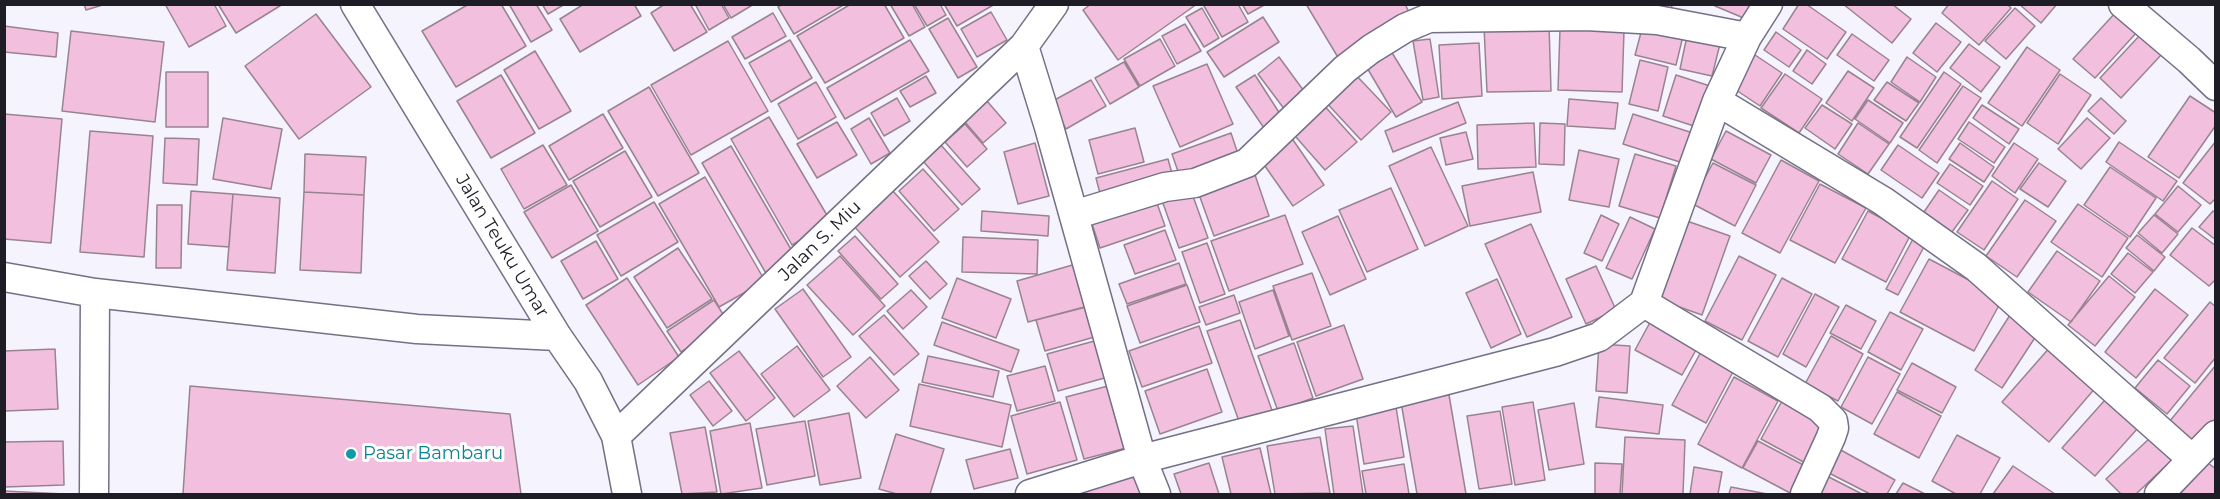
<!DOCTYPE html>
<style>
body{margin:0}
#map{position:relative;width:2220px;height:499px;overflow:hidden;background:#f5f3fd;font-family:Montserrat,sans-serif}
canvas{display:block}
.frame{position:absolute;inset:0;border:6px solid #1e1c24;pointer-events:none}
</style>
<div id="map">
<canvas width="2220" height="499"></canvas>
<div class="frame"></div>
</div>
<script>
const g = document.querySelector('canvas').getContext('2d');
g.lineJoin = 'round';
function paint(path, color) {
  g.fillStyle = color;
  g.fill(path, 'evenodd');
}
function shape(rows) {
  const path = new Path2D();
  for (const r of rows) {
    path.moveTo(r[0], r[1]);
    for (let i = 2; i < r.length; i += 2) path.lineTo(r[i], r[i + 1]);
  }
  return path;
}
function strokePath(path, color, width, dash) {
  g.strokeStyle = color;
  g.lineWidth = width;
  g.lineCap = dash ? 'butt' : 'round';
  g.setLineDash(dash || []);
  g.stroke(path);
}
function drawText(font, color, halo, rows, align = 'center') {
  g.font = font + ' Montserrat,sans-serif';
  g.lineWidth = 6;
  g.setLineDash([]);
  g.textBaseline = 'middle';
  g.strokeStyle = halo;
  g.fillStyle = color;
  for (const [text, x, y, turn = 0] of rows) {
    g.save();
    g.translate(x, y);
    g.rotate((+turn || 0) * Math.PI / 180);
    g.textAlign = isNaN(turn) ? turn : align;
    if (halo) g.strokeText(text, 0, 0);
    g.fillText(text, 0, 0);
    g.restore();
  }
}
const building = shape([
 [84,4,106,4,86,10,84,4],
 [165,4,214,4,226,26,189,47,165,4],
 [218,4,283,4,236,33,218,4],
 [469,4,501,4,526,46,456,87,422,31,469,4],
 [509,4,536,4,552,30,531,42,509,4],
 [542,4,565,4,548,14,542,4],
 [584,4,634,4,641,16,580,52,560,19,584,4],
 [665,4,690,4,707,32,674,51,651,13,665,4],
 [695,4,721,4,729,18,709,30,695,4],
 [723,4,754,4,731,18,723,4],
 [783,4,845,4,794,34,778,7,783,4],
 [851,4,884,4,904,38,825,83,797,36,851,4],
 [890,4,912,4,925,27,909,36,890,4],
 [914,4,940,4,946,15,927,26,914,4],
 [944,4,995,4,957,26,944,4],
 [1091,4,1197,4,1118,60,1083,10,1091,4],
 [1206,4,1238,4,1248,22,1222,37,1204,6,1206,4],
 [1242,4,1266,4,1248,14,1242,4],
 [1306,4,1405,4,1411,16,1339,59,1306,4],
 [1629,4,1672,4,1671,14,1629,4],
 [1715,4,1752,4,1746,19,1715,6,1715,4],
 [1799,4,1806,4,1846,32,1827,59,1783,29,1799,4],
 [1843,4,1892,4,1911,19,1892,43,1843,4],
 [1949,4,2007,4,2011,8,1979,45,1942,13,1949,4],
 [2019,4,2057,4,2041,23,2019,4],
 [1202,8,1219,38,1204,47,1186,17,1202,8],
 [2015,8,2035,26,2006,59,1985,41,2015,8],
 [991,12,1007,40,977,57,961,29,991,12],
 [2116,12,2138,31,2095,78,2073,59,2116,12],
 [773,13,786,36,745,59,732,37,773,13],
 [316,14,371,87,299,139,245,66,316,14],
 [1263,17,1279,42,1224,77,1207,52,1263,17],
 [948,18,977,67,958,78,929,29,948,18],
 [1936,23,1961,42,1937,72,1913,53,1936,23],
 [1185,24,1201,51,1177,64,1162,36,1185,24],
 [1549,24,1551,91,1487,92,1484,26,1549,24],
 [1643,25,1683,36,1676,65,1635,55,1643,25],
 [4,26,58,33,56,57,4,52,4,26],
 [1560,29,1624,31,1622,92,1558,90,1560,29],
 [71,31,164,42,155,122,62,111,71,31],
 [1776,32,1801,50,1789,67,1764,50,1776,32],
 [1852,34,1889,60,1874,81,1837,55,1852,34],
 [2141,34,2162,54,2121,98,2100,78,2141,34],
 [1687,36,1720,44,1712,76,1680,69,1687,36],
 [1160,39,1175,66,1140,86,1124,59,1160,39],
 [1430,39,1439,97,1423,100,1413,41,1430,39],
 [790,40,812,78,771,102,749,63,790,40],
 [910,40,929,71,845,119,827,88,910,40],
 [728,41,768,111,691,155,651,85,728,41],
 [1479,43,1482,96,1442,99,1439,45,1479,43],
 [1969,44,2000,67,1981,92,1950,68,1969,44],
 [2027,47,2060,70,2022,126,1988,103,2027,47],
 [1807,50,1826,64,1812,84,1793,71,1807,50],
 [535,51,571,111,539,129,504,70,535,51],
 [1391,51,1422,102,1396,117,1366,66,1391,51],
 [1755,55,1782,73,1760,106,1733,88,1755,55],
 [1279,57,1309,98,1288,114,1258,74,1279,57],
 [1907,57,1936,77,1920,102,1891,82,1907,57],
 [1640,60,1668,67,1658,111,1629,104,1640,60],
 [1124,62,1139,87,1110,104,1095,78,1124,62],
 [1207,64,1233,124,1180,147,1153,86,1207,64],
 [1352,71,1391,112,1361,140,1323,99,1352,71],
 [1848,71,1874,88,1852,121,1826,103,1848,71],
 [166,72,208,72,208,127,166,127,166,72],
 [1944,72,1961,84,1917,148,1900,137,1944,72],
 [1785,74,1822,99,1799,133,1761,108,1785,74],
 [2060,74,2091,95,2058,144,2027,123,2060,74],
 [501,75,535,133,491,158,457,101,501,75],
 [1255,75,1282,117,1264,128,1236,87,1255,75],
 [1676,75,1710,86,1697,127,1663,116,1676,75],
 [926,76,936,93,910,107,900,91,926,76],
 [1091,80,1106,106,1066,129,1051,102,1091,80],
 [816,82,836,117,798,139,778,104,816,82],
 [1887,82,1919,103,1906,121,1874,100,1887,82],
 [1963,86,1981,98,1937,163,1919,150,1963,86],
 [649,87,699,173,658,196,608,111,649,87],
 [980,93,1006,123,983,143,958,114,980,93],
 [2190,96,2216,113,2216,125,2179,178,2148,157,2190,96],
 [897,98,910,121,884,136,871,113,897,98],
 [2101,98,2126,121,2114,134,2088,111,2101,98],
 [1569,99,1618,103,1615,129,1567,126,1569,99],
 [1868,100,1903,123,1890,143,1855,119,1868,100],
 [1320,101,1357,142,1325,170,1288,128,1320,101],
 [1458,102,1466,123,1393,152,1385,131,1458,102],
 [1822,105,1852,124,1835,149,1805,128,1822,105],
 [1982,105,2019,129,2009,144,1973,118,1982,105],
 [4,114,62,119,51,243,4,239,4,114],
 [603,114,623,148,569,180,549,146,603,114],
 [1633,114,1693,133,1683,163,1623,144,1633,114],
 [769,117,831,222,792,245,731,139,769,117],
 [223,118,282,129,271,189,213,179,223,118],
 [869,118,890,153,871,164,851,129,869,118],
 [2087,118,2110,138,2081,169,2058,149,2087,118],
 [837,122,857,155,817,178,797,144,837,122],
 [1969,122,2005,147,1994,163,1958,139,1969,122],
 [1534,123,1536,167,1478,169,1477,125,1534,123],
 [1540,123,1565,124,1564,165,1539,164,1540,123],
 [1858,123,1889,144,1868,174,1838,154,1858,123],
 [965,124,987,149,967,167,945,142,965,124],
 [1135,128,1144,162,1098,174,1089,140,1135,128],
 [90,131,153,136,144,257,80,252,90,131],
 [1726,131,1771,155,1756,183,1711,159,1726,131],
 [1466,132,1473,159,1446,165,1440,138,1466,132],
 [1231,133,1241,163,1182,183,1172,154,1231,133],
 [1291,137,1324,185,1293,206,1260,159,1291,137],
 [165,138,199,139,197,185,163,183,165,138],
 [2216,141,2216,198,2210,204,2183,183,2216,141],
 [2119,142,2177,181,2163,201,2106,162,2119,142],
 [1035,143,1049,196,1018,204,1004,152,1035,143],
 [1960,143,1994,167,1984,182,1949,159,1960,143],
 [2014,143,2038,159,2015,193,1992,176,2014,143],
 [940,144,980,189,962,205,922,160,940,144],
 [543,145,567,185,524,209,501,169,543,145],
 [1898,145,1939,173,1922,198,1881,170,1898,145],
 [731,146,796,258,767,275,702,163,731,146],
 [1431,147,1468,226,1425,246,1389,166,1431,147],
 [1579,150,1619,159,1609,207,1569,200,1579,150],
 [625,151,652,197,600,227,573,181,625,151],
 [305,154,366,157,364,195,304,192,305,154],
 [1635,154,1676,166,1660,218,1619,206,1635,154],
 [1168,159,1174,181,1102,201,1096,178,1168,159],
 [1781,160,1819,181,1780,253,1742,233,1781,160],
 [1713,163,1756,185,1735,226,1691,203,1713,163],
 [2039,163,2066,181,2048,207,2020,189,2039,163],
 [1950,164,1983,186,1970,205,1937,183,1950,164],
 [2110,167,2156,198,2130,237,2084,205,2110,167],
 [923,169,959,209,934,231,899,191,923,169],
 [1253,169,1269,216,1214,236,1197,189,1253,169],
 [1533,172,1541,212,1470,226,1462,186,1533,172],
 [705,177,765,281,719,307,659,204,705,177],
 [1992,181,2018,199,1984,250,1957,232,1992,181],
 [1820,184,1866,208,1835,263,1790,240,1820,184],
 [571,185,598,231,552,258,524,212,571,185],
 [1189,185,1208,238,1179,248,1160,195,1189,185],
 [2178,186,2201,205,2178,232,2155,214,2178,186],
 [1391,188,1418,249,1367,272,1339,210,1391,188],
 [892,190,939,242,900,277,853,225,892,190],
 [1939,190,1968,210,1952,232,1924,212,1939,190],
 [191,191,233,194,229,247,188,244,191,191],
 [304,192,364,195,361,273,300,270,304,192],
 [1153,192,1165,226,1100,248,1089,215,1153,192],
 [233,194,280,198,275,273,227,270,233,194],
 [2025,200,2056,221,2017,277,1986,256,2025,200],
 [654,202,678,242,621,276,597,235,654,202],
 [2078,204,2128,238,2102,277,2051,242,2078,204],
 [157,205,182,205,181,268,156,268,157,205],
 [982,211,1049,216,1048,236,981,231,982,211],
 [1868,211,1911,234,1886,282,1842,259,1868,211],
 [2213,211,2216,213,2216,240,2199,227,2213,211],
 [1285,215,1303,264,1229,291,1211,241,1285,215],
 [1601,215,1619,224,1602,261,1584,253,1601,215],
 [2154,215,2178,234,2162,253,2138,233,2154,215],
 [1338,216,1366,279,1330,295,1302,232,1338,216],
 [1630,217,1655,229,1632,279,1606,268,1630,217],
 [1684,220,1730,236,1702,315,1657,299,1684,220],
 [1531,224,1572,317,1527,337,1485,244,1531,224],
 [2192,228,2216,246,2216,279,2209,286,2170,255,2192,228],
 [1165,230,1176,260,1135,274,1124,245,1165,230],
 [2137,235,2165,257,2154,271,2126,248,2137,235],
 [855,236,898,284,881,299,838,251,855,236],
 [963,237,1038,240,1037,274,962,272,963,237],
 [1913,239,1925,245,1898,295,1886,289,1913,239],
 [596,241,618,279,583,299,561,261,596,241],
 [1207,243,1225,294,1200,303,1182,252,1207,243],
 [678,248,712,299,667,328,634,277,678,248],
 [2057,251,2100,281,2071,322,2028,292,2057,251],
 [2128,253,2153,272,2135,293,2111,274,2128,253],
 [840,256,885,306,853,335,807,285,840,256],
 [1739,256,1776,275,1742,340,1705,321,1739,256],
 [1929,259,2003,298,1974,351,1900,312,1929,259],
 [926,261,947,284,930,299,909,276,926,261],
 [1179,263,1186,284,1127,304,1119,284,1179,263],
 [1076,264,1088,306,1028,322,1017,281,1076,264],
 [1596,266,1616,310,1586,324,1566,279,1596,266],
 [1312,273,1331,326,1292,340,1273,286,1312,273],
 [2109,276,2135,297,2095,346,2068,325,2109,276],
 [627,278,679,357,638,385,586,305,627,278],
 [957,278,1011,299,996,338,942,318,957,278],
 [1782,278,1812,294,1778,357,1748,341,1782,278],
 [1497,279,1521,334,1491,348,1466,293,1497,279],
 [1187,285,1200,322,1140,343,1127,306,1187,285],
 [803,289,851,357,823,377,775,309,803,289],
 [2155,289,2188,315,2136,378,2105,352,2155,289],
 [911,290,927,307,903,329,887,311,911,290],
 [1273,290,1289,336,1255,349,1239,302,1273,290],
 [1815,294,1839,307,1806,367,1783,354,1815,294],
 [1234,295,1240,313,1206,325,1199,307,1234,295],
 [714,300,728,322,681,352,667,331,714,300],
 [2210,302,2216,307,2216,357,2195,383,2164,358,2210,302],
 [1846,305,1876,321,1861,349,1830,333,1846,305],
 [1090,306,1098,336,1045,351,1036,320,1090,306],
 [1890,312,1923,329,1901,370,1868,352,1890,312],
 [884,315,919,354,894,375,859,336,884,315],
 [1654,315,1701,341,1682,375,1635,350,1654,315],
 [2010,315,2038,333,2002,388,1975,370,2010,315],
 [1240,320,1274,416,1241,427,1207,331,1240,320],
 [942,322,1019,350,1011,372,934,345,942,322],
 [1344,325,1363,379,1316,396,1297,342,1344,325],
 [1199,326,1212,363,1142,387,1129,351,1199,326],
 [1831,336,1863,354,1838,401,1805,384,1831,336],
 [1098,340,1108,377,1058,391,1047,354,1098,340],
 [1294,343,1313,398,1278,411,1258,356,1294,343],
 [1599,344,1630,346,1627,393,1596,391,1599,344],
 [797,346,830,390,794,417,761,374,797,346],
 [2051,346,2097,386,2049,442,2002,402,2051,346],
 [55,349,58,409,4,411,4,351,55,349],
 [1702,350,1735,368,1706,423,1672,405,1702,350],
 [739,351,775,398,746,421,710,373,739,351],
 [928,356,999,371,993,397,922,382,928,356],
 [870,357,899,390,866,418,837,386,870,357],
 [1868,357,1900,374,1872,424,1841,407,1868,357],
 [2158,360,2190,386,2167,414,2135,388,2158,360],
 [1912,363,1956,387,1942,413,1897,390,1912,363],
 [2216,365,2216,424,2198,445,2169,422,2216,365],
 [1045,366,1055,401,1017,411,1007,376,1045,366],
 [1207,369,1222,412,1160,434,1145,391,1207,369],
 [1734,377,1778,401,1742,468,1698,444,1734,377],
 [709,381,732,411,713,426,690,395,709,381],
 [919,384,1011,405,1002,447,910,426,919,384],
 [190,386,510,414,521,494,183,494,190,386],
 [1108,386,1126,448,1084,459,1066,397,1108,386],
 [1897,392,1941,416,1919,458,1874,434,1897,392],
 [1449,395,1466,494,1417,494,1401,402,1449,395],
 [1599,397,1663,405,1659,434,1596,427,1599,397],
 [2105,400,2138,428,2095,476,2062,448,2105,400],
 [1782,401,1830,427,1809,465,1761,439,1782,401],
 [1060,402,1077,460,1027,474,1011,416,1060,402],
 [1533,402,1545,480,1515,485,1502,407,1533,402],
 [1574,403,1584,464,1549,470,1538,410,1574,403],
 [1396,407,1404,457,1364,464,1356,414,1396,407],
 [1500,411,1512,484,1479,489,1467,416,1500,411],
 [849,413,861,478,820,485,808,421,849,413],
 [805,421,815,476,767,485,756,429,805,421],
 [750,423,762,488,721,494,710,431,750,423],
 [1353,426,1363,494,1334,494,1325,429,1353,426],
 [705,427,717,492,682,494,670,433,705,427],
 [896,434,944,449,930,494,897,494,879,489,896,434],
 [1957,435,2000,458,1980,494,1956,494,1932,481,1957,435],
 [1320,437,1330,493,1275,494,1267,446,1320,437],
 [1625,437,1685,440,1683,494,1622,494,1625,437],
 [2150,438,2172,460,2136,494,2121,494,2106,479,2150,438],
 [63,441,64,485,4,487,4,442,63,441],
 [1758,441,1811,469,1792,494,1743,468,1758,441],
 [1260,448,1271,494,1231,494,1222,457,1260,448],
 [1010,449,1018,478,974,489,966,460,1010,449],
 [1839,449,1895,480,1887,494,1870,494,1827,472,1839,449],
 [1209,463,1219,494,1181,494,1174,474,1209,463],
 [1595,463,1622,464,1620,494,1595,494,1595,463],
 [2208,463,2216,469,2216,494,2180,494,2208,463],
 [1404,464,1409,494,1366,494,1362,471,1404,464],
 [2013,466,2055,494,1993,494,2013,466],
 [1694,467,1722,472,1718,494,1690,494,1694,467],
 [1136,475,1141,494,1084,494,1083,489,1136,475],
 [1827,476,1862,494,1817,494,1827,476],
 [1903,483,1925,494,1896,494,1903,483],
 [1731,487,1767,494,1729,494,1731,487],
 [4,491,64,494,4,494,4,491]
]);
paint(building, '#f2c0de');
strokePath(building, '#998390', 1.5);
const street = shape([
 [355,4,557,336,588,381,616,436,627,494],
 [1054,4,1024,46,1049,127,1142,459,1156,494],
 [2123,4,2189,60,2216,86],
 [1717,101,1883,201,1976,267,2192,459],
 [1074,215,1165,187,1195,183,1247,163,1345,69,1371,49,1405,28,1429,18,1586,16,1657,20,1747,37],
 [4,277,95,293,417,329,557,336],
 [1644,303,1820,408,1833,421,1834,428,1831,437,1805,494],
 [616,436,1024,46],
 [94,494,95,293],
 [1030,494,1142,459,1555,352,1599,337,1644,303,1717,101,1747,37,1768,4],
 [2159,494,2216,435]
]);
strokePath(street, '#747085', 31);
strokePath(street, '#fff', 28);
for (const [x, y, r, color] of [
 [351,454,6,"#0f9aa8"]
]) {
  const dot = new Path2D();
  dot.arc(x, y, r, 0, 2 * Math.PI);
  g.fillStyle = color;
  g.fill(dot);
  strokePath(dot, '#fff', 2);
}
drawText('18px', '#1e1c24', '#fff', [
 ["Jalan S. Miu",820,241,-44],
 ["Jalan Teuku Umar",502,246,59]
]);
drawText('18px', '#0d838f', '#fff', [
 ["Pasar Bambaru",363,454]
], 'left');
</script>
